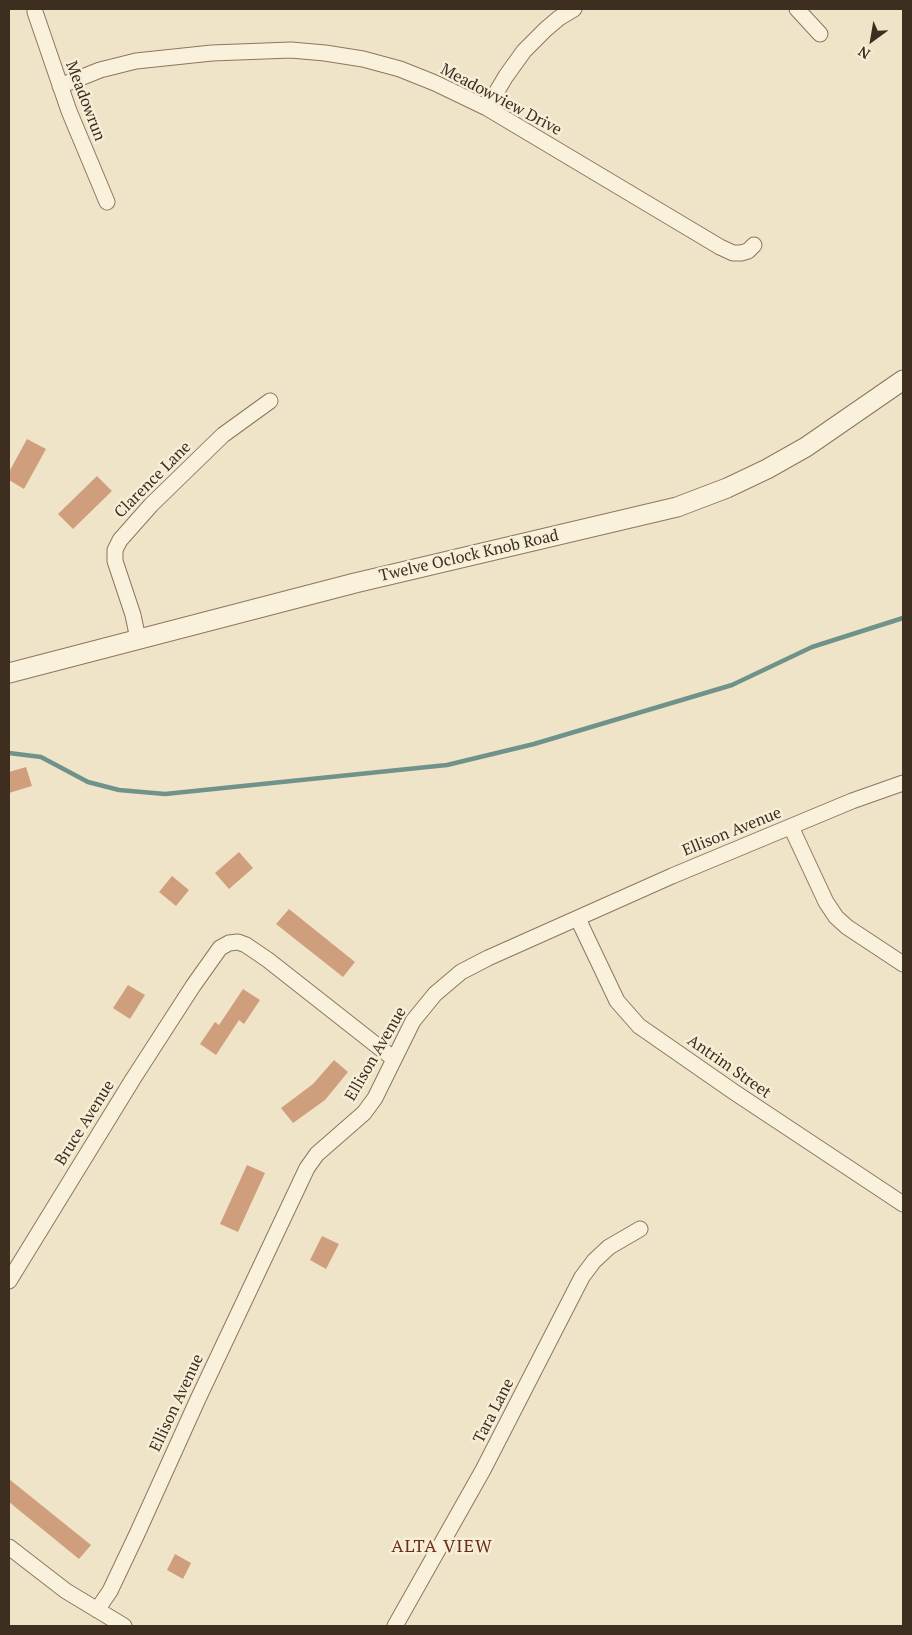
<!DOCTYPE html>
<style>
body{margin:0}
#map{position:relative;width:912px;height:1635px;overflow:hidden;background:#f0e4c8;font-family:"PT Serif",serif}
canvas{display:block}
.frame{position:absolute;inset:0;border:10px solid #3d2e20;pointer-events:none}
.north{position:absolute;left:847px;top:15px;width:50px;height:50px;-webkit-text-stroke:4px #f7eed8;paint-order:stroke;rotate:212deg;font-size:14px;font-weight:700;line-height:20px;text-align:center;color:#3d2e20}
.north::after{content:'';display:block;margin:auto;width:18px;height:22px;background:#3d2e20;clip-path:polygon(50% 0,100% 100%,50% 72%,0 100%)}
</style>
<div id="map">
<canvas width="912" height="1635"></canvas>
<div class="frame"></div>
<div class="north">N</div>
</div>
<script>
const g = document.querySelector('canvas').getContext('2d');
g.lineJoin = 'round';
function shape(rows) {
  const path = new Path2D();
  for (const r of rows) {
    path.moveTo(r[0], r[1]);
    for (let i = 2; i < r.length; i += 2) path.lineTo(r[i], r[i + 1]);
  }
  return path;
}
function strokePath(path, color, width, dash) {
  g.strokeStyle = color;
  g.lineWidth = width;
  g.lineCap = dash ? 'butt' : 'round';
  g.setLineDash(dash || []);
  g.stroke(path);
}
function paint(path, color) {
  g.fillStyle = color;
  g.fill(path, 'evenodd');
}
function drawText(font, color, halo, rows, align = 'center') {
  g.font = font + ' "PT Serif",serif';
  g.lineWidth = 5;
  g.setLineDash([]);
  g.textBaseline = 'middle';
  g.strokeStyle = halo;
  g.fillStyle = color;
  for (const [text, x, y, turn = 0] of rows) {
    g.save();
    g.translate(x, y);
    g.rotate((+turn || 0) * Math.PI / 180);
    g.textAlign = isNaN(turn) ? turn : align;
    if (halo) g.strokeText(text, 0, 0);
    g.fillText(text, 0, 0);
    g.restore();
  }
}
strokePath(shape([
 [9,753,41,757,88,782,119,790,165,794,447,765,534,744,732,685,812,647,903,618]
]), '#6f938a', 4.5);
paint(shape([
 [27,439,46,449,24,489,9,480,9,472],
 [97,476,112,491,73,529,58,514],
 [26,767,32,786,9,793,9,772],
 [239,852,253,868,229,889,215,873],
 [172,876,189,890,176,906,159,892],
 [289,909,355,962,343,977,276,924],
 [128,985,145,995,130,1019,113,1008],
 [243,989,260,1000,244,1024,239,1020,216,1055,200,1044,215,1022,219,1025],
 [334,1060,348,1072,325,1100,293,1123,281,1108,313,1084],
 [247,1165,265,1173,238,1232,220,1224],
 [322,1236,339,1244,326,1269,310,1260],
 [9,1479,91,1545,79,1559,9,1502],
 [175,1554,191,1563,183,1579,167,1570]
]), '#cf9f7d');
const minor = shape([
 [797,9,820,34],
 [35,12,69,111,107,202],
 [60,86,100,70,136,61,212,53,291,50,325,53,363,59,400,69,435,83,487,108,720,247,733,253,741,253,748,251,754,245],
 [487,108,506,76,524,51,546,29,559,18,574,9],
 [138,639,133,615,115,561,115,550,120,540,151,505,223,435,270,401],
 [791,827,826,902,836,917,847,927,903,964],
 [578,919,617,1001,639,1026,734,1092,903,1204],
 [9,1281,133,1079,193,986,220,948,229,943,238,942,246,945,268,960,394,1059],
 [9,1547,66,1591,124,1626],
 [97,1610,110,1591,137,1534,198,1399,307,1168,317,1154,364,1113,375,1098,413,1021,435,994,461,972,488,958,672,876,852,801,903,783],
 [395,1626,483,1470,582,1277,594,1261,609,1247,640,1229]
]);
const tertiary = shape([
 [9,673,355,583,677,507,727,488,767,469,806,447,903,380]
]);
strokePath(minor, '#8d765c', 17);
strokePath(tertiary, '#8d765c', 21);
strokePath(minor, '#faf1dc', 15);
strokePath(tertiary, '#faf1dc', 19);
drawText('16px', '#3d2e20', '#f7eed8', [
 ["Meadowview Drive",501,100,28],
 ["Meadowrun",85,101,69],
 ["Clarence Lane",153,480,-45],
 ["Twelve Oclock Knob Road",469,556,-13],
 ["Ellison Avenue",732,832,-22],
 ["Ellison Avenue",376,1054,-60],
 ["Antrim Street",729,1067,35],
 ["Bruce Avenue",85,1123,-58],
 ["Ellison Avenue",177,1403,-65],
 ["Tara Lane",494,1411,-63]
]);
g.letterSpacing = '1px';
drawText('18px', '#6b2e1e', '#f7eed8', [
 ["ALTA VIEW",442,1547]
]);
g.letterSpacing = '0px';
</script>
